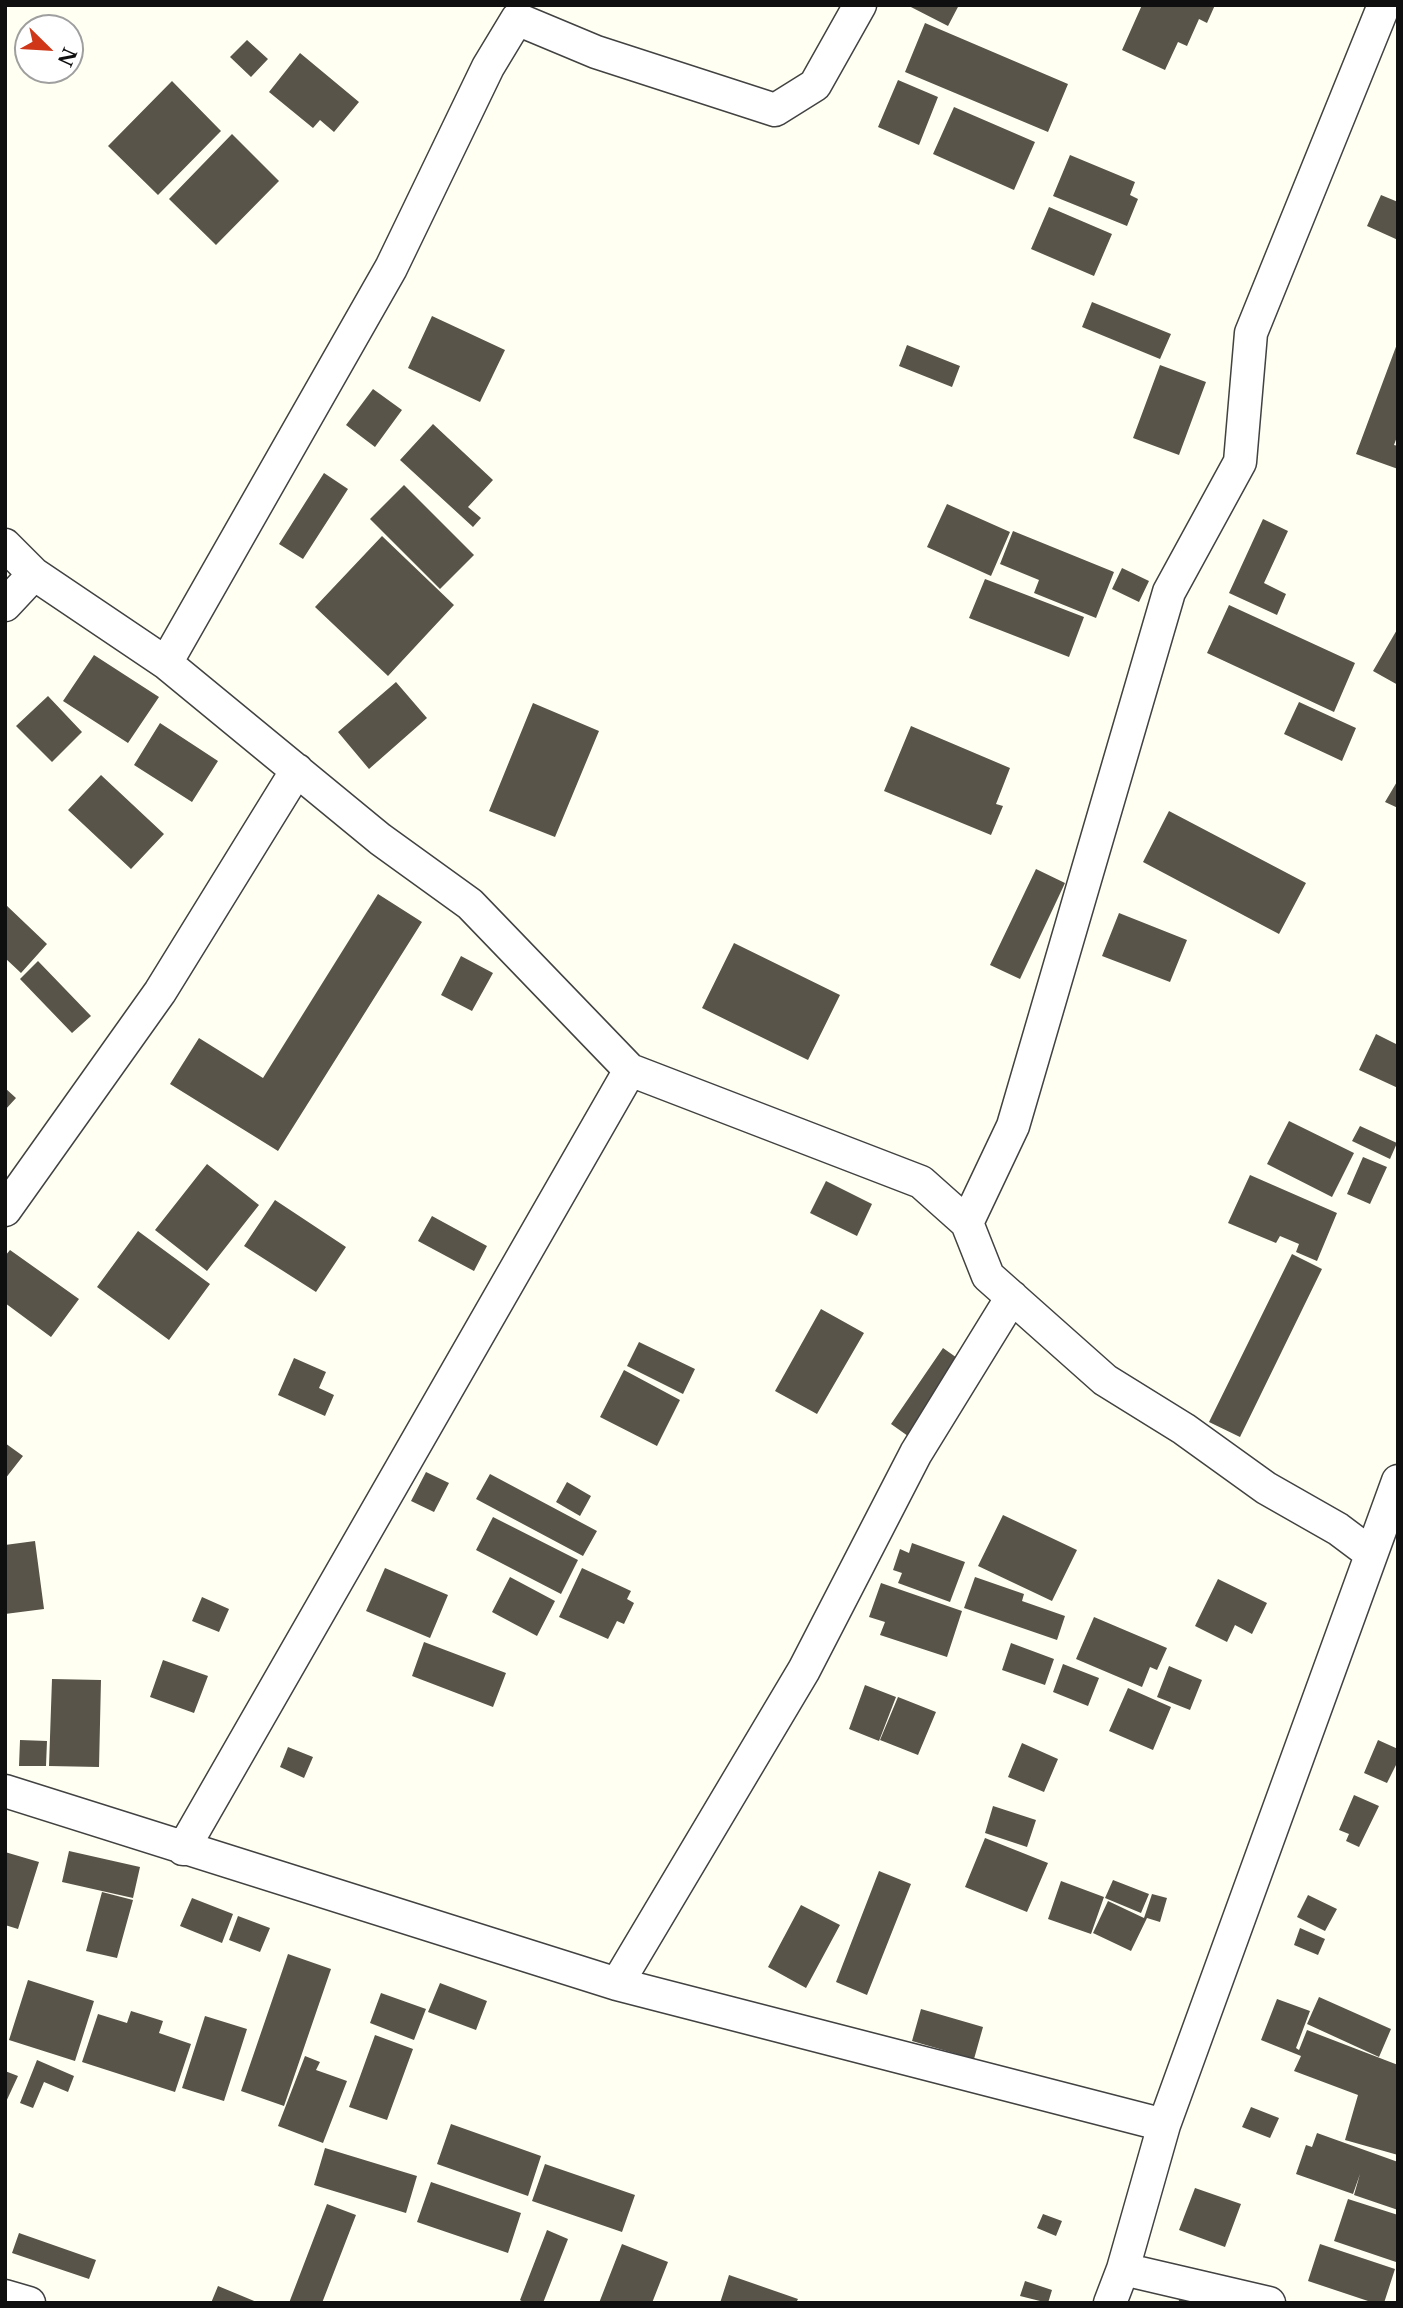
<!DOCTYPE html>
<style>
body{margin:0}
#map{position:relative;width:1403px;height:2308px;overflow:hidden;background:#fffff2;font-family:"Libre Baskerville",serif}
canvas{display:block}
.frame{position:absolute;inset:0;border:7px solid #0f0f0f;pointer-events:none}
.north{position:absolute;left:14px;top:14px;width:70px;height:70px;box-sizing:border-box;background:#fff;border:2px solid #9f9f9f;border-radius:50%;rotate:114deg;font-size:19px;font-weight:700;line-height:28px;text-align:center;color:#0f0f0f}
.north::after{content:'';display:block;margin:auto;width:24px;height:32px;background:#cf3718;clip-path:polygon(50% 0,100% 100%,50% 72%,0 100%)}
</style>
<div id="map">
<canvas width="1403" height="2308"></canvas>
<div class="frame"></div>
<div class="north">N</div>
</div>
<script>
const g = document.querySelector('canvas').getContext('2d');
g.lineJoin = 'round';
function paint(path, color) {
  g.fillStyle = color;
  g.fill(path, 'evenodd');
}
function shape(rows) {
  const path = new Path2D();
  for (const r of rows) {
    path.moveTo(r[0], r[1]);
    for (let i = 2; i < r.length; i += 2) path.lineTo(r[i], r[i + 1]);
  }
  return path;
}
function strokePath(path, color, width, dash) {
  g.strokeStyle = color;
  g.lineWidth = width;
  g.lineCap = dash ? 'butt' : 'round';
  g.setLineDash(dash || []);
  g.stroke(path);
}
paint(shape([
 [907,5,959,5,948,26],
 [1142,5,1215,5,1207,23,1199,19,1187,46,1178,42,1165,70,1122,50],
 [925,23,1068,84,1048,132,905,72],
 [247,40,268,59,251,77,230,57],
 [300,53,359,102,334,132,320,120,313,128,269,92],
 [898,80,938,97,919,145,878,127],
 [172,81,221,131,158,195,108,146],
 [954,107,1035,142,1014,190,933,154],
 [232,134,279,181,216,245,169,199],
 [1070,155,1135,182,1130,195,1138,199,1127,226,1053,196],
 [1381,195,1398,202,1398,240,1367,226],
 [1049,207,1112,234,1094,276,1031,249],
 [1092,302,1171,334,1160,359,1082,327],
 [432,316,505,350,480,402,408,368],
 [1397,344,1398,434,1394,445,1398,446,1398,469,1356,454],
 [907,345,960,366,952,387,899,366],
 [1160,365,1206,382,1179,455,1133,438],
 [373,389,402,410,375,447,346,425],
 [433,424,493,480,468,507,481,518,473,527,400,460],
 [324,473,348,489,303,559,279,544],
 [404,485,474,555,440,589,370,519],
 [947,504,1010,532,991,576,927,547],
 [1263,519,1288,531,1264,583,1286,594,1277,615,1229,593],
 [1013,531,1114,572,1096,618,1034,593,1039,580,1000,564],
 [382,536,454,605,388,676,315,607],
 [1122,568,1149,581,1139,602,1112,589],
 [985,579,1084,617,1069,657,969,618],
 [1229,605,1355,663,1334,712,1207,653],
 [1398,628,1398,685,1373,671],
 [94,655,159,697,128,743,63,701],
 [396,682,427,718,369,769,338,732],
 [48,696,82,732,52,762,16,726],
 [1299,702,1356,728,1342,761,1284,734],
 [533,703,599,731,555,837,489,811],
 [160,723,218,761,192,802,134,765],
 [911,726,1010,768,996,804,1003,806,991,835,884,791],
 [101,775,164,834,131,869,68,810],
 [1398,780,1398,808,1385,802],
 [1169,811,1306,883,1279,934,1143,862],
 [1036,869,1065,883,1020,979,990,965],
 [378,894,422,922,278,1151,170,1084,199,1038,263,1078],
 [5,904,47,944,21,973,5,958],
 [1119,913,1187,940,1170,982,1102,956],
 [734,943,840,995,808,1060,702,1008],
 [461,956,493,973,472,1011,441,995],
 [38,961,91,1016,72,1033,20,979],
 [1376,1034,1398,1045,1398,1088,1359,1070],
 [5,1088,16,1098,5,1110],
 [1289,1121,1354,1153,1332,1197,1267,1164],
 [1360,1126,1397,1143,1390,1159,1352,1141],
 [1363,1157,1387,1167,1370,1204,1347,1194],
 [207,1164,259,1205,207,1271,155,1230],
 [1250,1175,1337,1213,1317,1261,1296,1252,1299,1244,1280,1236,1276,1243,1228,1223],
 [826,1181,872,1204,857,1236,810,1213],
 [275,1200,346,1247,316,1292,244,1246],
 [432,1216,487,1246,474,1271,418,1241],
 [138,1231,210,1284,169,1340,97,1287],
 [10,1250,79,1299,51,1337,5,1303,5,1256],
 [1292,1254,1322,1269,1240,1437,1209,1422],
 [821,1309,864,1333,817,1414,775,1391],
 [639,1342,695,1369,683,1394,627,1366],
 [943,1348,967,1365,915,1441,891,1424],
 [294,1358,326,1372,319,1388,334,1395,325,1416,278,1395],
 [624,1370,680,1400,657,1446,600,1417],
 [5,1443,23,1456,5,1479],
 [426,1472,449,1483,434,1512,411,1501],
 [490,1474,597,1531,583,1556,476,1499],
 [567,1482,591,1496,580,1516,556,1502],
 [1003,1515,1077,1550,1052,1601,978,1566],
 [493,1517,578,1560,561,1594,476,1550],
 [35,1541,44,1609,5,1614,5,1545],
 [912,1543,965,1562,950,1602,898,1583,902,1573,893,1570,900,1549,909,1553],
 [385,1568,448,1595,430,1638,366,1611],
 [582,1568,631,1591,627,1599,634,1603,624,1624,617,1621,608,1639,559,1617],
 [510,1577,555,1601,537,1636,492,1612],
 [975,1577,1024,1594,1022,1601,1065,1616,1057,1640,964,1608],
 [1218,1579,1267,1603,1252,1634,1235,1625,1227,1642,1195,1626],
 [881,1583,962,1611,947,1657,880,1635,885,1622,869,1617],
 [202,1597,229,1609,219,1632,192,1621],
 [1094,1617,1167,1648,1157,1670,1150,1667,1142,1687,1076,1659],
 [424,1642,506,1673,493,1707,412,1676],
 [1011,1643,1054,1659,1045,1685,1002,1670],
 [163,1660,208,1676,194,1713,150,1697],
 [1063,1664,1099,1678,1088,1706,1053,1692],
 [1169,1666,1202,1680,1190,1710,1157,1697],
 [52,1679,101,1680,99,1767,49,1766],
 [865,1685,896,1697,879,1741,849,1729],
 [1128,1688,1171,1707,1153,1750,1109,1731],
 [898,1697,936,1712,918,1755,880,1740],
 [20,1740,47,1741,46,1766,19,1766],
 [1378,1740,1398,1749,1398,1761,1387,1783,1364,1773],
 [1022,1743,1058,1759,1044,1792,1008,1777],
 [288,1747,313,1757,304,1778,280,1767],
 [1354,1795,1379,1806,1359,1847,1346,1841,1349,1834,1339,1830],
 [993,1806,1036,1820,1027,1847,985,1833],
 [985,1838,1048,1863,1027,1912,965,1887],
 [69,1851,140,1867,133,1898,62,1882],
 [5,1852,39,1862,18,1929,5,1925],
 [879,1871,911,1884,867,1995,836,1982],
 [1113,1880,1149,1894,1141,1913,1105,1898],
 [1061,1881,1104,1897,1091,1934,1048,1919],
 [102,1892,133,1900,117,1958,86,1951],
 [1152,1894,1167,1898,1160,1922,1147,1918,1131,1951,1093,1933,1108,1901,1144,1918],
 [1308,1895,1337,1909,1325,1931,1297,1917],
 [192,1898,233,1914,222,1943,180,1926],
 [801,1905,840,1925,806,1988,768,1967],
 [238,1916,270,1928,260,1952,229,1940],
 [1300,1928,1325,1939,1318,1955,1294,1945],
 [288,1954,331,1969,284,2106,241,2091],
 [28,1980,94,2001,75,2061,9,2040],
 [440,1983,487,2001,476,2030,428,2012],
 [381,1993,426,2009,414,2040,370,2023],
 [1319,1997,1391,2029,1379,2057,1307,2024],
 [1277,1999,1310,2011,1296,2048,1299,2050,1307,2030,1398,2065,1398,2155,1345,2140,1358,2095,1294,2071,1301,2056,1261,2040],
 [921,2009,983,2027,974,2059,912,2041],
 [131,2011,163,2021,159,2033,191,2044,175,2092,82,2062,98,2014,127,2023],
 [205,2016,247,2029,224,2101,182,2088],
 [375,2035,413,2049,387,2120,349,2107],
 [305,2056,320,2062,316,2070,347,2081,323,2143,278,2126],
 [37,2060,74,2076,68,2092,44,2082,33,2108,20,2103],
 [5,2071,18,2076,5,2104],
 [1251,2107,1279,2118,1270,2138,1242,2127],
 [451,2124,541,2156,528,2196,437,2164],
 [1317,2133,1398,2162,1398,2210,1354,2195,1360,2174,1353,2194,1296,2174,1306,2145,1312,2147],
 [325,2148,417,2176,406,2213,314,2185],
 [545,2164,635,2195,622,2232,532,2201],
 [431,2182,521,2213,508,2253,417,2222],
 [1195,2188,1241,2204,1225,2247,1179,2230],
 [1348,2199,1398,2215,1398,2255,1396,2262,1334,2241],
 [327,2204,356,2215,322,2303,289,2303],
 [1043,2214,1062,2221,1056,2236,1037,2228],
 [547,2230,568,2239,543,2303,525,2303,520,2300],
 [19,2233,96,2260,89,2279,12,2253],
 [622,2244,668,2262,652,2303,599,2303],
 [1320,2244,1395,2269,1384,2303,1374,2303,1308,2281],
 [729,2275,798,2299,796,2303,720,2303],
 [1025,2281,1052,2290,1048,2303,1020,2296],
 [218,2286,259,2303,211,2303],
 [1181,2294,1202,2303,1178,2303]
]), '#59544a');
const minor = shape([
 [5,545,34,574,166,663,380,839,470,904,630,1070,921,1182,967,1223,988,1276,1105,1380,1184,1429,1266,1488,1338,1529,1370,1553],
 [5,605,34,574],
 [166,663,391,268,488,67,517,19,596,52,775,110,815,85,860,5],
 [5,1210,160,992,297,770],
 [967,1223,1013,1126,1169,592,1240,462,1251,333,1384,5],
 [5,1791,617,1984,1164,2125],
 [183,1849,630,1070],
 [617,1984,804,1670,916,1453,1012,1297],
 [1123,2269,1269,2303],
 [5,2296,29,2303],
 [1110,2303,1123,2269,1164,2125,1398,1481]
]);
strokePath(minor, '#424242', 35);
strokePath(minor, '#fff', 32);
</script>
